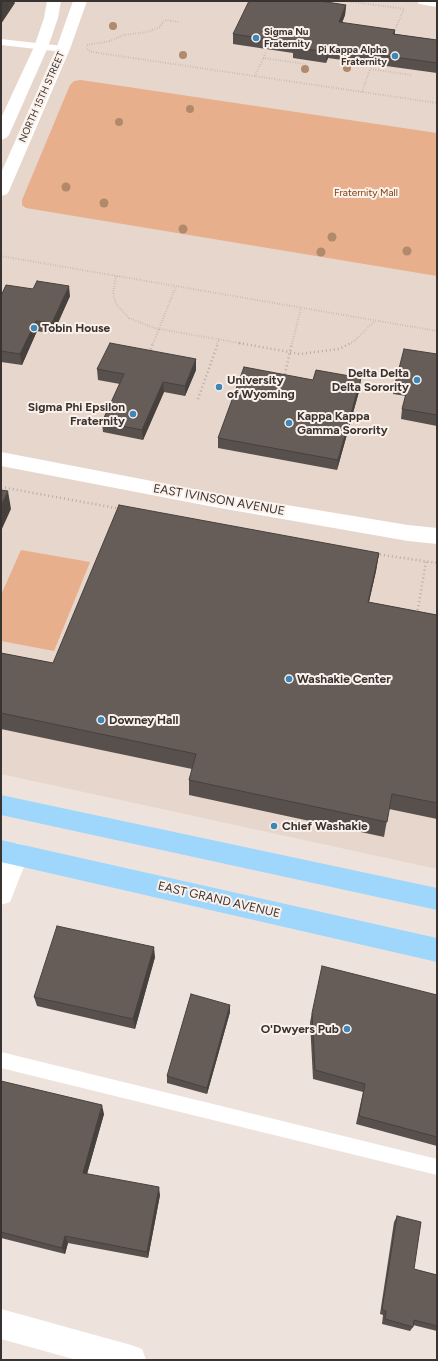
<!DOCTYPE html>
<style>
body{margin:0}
#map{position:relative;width:438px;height:1361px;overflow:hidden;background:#eee3dc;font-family:Figtree,sans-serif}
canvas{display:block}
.frame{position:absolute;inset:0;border:2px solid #383331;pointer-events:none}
</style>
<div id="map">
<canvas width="438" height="1361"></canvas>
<div class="frame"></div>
</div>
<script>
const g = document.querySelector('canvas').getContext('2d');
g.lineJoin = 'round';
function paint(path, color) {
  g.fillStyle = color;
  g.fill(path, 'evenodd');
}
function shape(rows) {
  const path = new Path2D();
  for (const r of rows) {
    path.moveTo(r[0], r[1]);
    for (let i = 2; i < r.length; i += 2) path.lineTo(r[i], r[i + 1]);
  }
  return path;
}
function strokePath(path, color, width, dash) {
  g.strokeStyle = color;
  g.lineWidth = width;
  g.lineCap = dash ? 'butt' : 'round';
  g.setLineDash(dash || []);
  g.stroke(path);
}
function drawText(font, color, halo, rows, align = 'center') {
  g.font = font + ' Figtree,sans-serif';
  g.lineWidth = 4;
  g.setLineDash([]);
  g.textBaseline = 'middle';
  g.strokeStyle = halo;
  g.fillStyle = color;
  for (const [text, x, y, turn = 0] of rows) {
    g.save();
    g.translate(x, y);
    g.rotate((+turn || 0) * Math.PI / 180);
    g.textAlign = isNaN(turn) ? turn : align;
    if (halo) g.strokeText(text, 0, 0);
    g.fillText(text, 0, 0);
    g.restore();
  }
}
paint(shape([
 [1,1,437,1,437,869,1,774]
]), '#e7d6cb');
paint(shape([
 [81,80,437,133,437,276,26,208,22,205,22,200,70,85,74,81],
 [21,550,90,562,54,651,1,641,1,595]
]), '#e8af8c');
strokePath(shape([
 [346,1,405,9],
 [394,32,404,9],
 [87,45,110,41,124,35,147,32,160,27,164,20,179,22],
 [87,49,92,52,437,103],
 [263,58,306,64],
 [255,76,266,52],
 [362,92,370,69,411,75],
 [1,256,437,331],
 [116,276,113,293,116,304,129,318,154,328,245,344],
 [153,344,176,286],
 [217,344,219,339],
 [292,344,301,308],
 [349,344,353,342,375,321]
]), '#b5aba6', 2, [0.5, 2]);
strokePath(shape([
 [239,343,300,354,339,349,351,343],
 [149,353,153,343],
 [284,378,292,343],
 [198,399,218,343],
 [1,487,121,509],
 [376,554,437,563],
 [417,614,426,562]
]), '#b5aba6', 2.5, [1, 3]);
paint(shape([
 [1,39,63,46,67,49,63,52,1,45,1,39],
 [1,1052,437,1159,437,1175,1,1068,1,1052]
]), '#fff');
paint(shape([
 [1,452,214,493,408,525,437,528,437,544,408,541,214,507,1,466,1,452],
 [17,843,26,846,29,854,10,902,1,905,1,864,8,846,17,843]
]), '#fff');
paint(shape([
 [47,1,61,1,58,18,48,47,9,135,6,138,1,140,1,118,34,47,44,18,47,1],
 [73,1,87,1,70,49,9,191,7,194,1,196,1,173,56,49,73,1],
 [417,1,437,1,437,7,419,4,417,1],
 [1,1309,131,1345,142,1349,146,1360,77,1360,1,1339,1,1309]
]), '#fff');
paint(shape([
 [1,795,437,888,437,910,1,815,1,795],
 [1,840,437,938,437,962,1,862,1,840]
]), '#9fd6fc');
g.fillStyle = '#b1896b';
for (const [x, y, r] of [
 [113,26,4],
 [183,55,4],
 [347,68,4],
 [305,69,4],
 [190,109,4],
 [119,122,4],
 [66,187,4.5],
 [104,203,4.5],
 [183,229,4.5],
 [332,237,4.5],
 [407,251,4.5],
 [321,252,4.5]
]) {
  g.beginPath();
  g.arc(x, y, r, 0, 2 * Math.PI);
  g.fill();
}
paint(shape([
 [346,5,345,15,342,23,395,30,395,34,437,40,437,73,328,58,326,63,293,58,293,53,233,44,233,34],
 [1,296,70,296,53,334,37,331,22,365,1,362],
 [437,354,437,426,401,419,402,409,406,396,393,394,395,384],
 [196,359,196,370,185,396,164,392,143,440,103,432,102,422,120,384,98,380,97,369],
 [313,380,360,388,337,470,218,448,218,438],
 [379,553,376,571,369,602,437,615,437,819,389,809,384,837,189,795,189,780,192,769,1,729,1,653,53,663],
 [155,957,135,1029,37,1006,34,997],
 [437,995,437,1146,356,1124,363,1092,313,1079,310,1022,312,1013],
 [230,1005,230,1012,207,1094,167,1083,167,1076],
 [1,1081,104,1114,87,1174,160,1195,148,1258,68,1243,65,1254,1,1238],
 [397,1216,414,1269,437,1275,437,1331,413,1325,413,1327,410,1331,382,1324,383,1315,380,1314,394,1222]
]), '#58504c');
paint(shape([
 [2,1,14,1,15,3,1,24,1,2],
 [346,5,345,15,338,33,339,22],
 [329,48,328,58,326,63,327,52],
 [69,286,70,296,53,334,52,323],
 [36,321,37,331,22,365,20,354],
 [196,359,196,370,185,396,185,386],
 [361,378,360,388,337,470,338,460],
 [163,382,164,392,143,440,142,430],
 [8,491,11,509,1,531,1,505],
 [379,553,376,571,365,619,368,602],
 [154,947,155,957,135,1029,133,1019],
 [230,1005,230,1012,207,1094,207,1088],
 [102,1105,104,1114,85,1181,83,1173],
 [159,1187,160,1195,148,1258,147,1252],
 [65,1236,68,1243,65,1254,62,1248]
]), '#47413e');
const building = shape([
 [249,1,320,1,346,5,339,22,395,30,393,34,437,40,437,63,329,48,327,52,293,47,295,43,233,34,249,1],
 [37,281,69,286,52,323,36,321,20,354,1,351,1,296,6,285,33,289,37,281],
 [110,343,196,359,185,386,163,382,142,430,102,422,124,374,97,369,110,343],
 [404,349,437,354,437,415,402,409,408,386,395,384,404,349],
 [244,367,313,380,316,370,361,378,338,460,218,438,244,367],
 [1,490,8,491,1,505,1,490],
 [119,505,379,553,368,602,437,615,437,803,392,794,387,822,189,780,196,754,1,713,1,653,53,663,119,505],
 [57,926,154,947,133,1019,34,997,57,926],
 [322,966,437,995,437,1137,359,1116,365,1084,315,1070,312,1013,322,966],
 [191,994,230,1005,207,1088,167,1076,191,994],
 [1,1081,102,1105,83,1173,159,1187,147,1252,65,1236,62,1248,1,1232,1,1081],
 [397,1216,421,1222,414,1269,437,1275,437,1326,414,1320,413,1327,385,1319,386,1311,382,1309,397,1216]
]);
paint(building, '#665d58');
strokePath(building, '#47413e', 1);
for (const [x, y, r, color] of [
 [256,38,4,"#3c87ba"],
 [395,56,4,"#3c87ba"],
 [34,328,4,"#3c87ba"],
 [417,380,4,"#3c87ba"],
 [219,387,4,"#3c87ba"],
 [133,414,4,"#3c87ba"],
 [289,423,4,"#3c87ba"],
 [289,679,4,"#3c87ba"],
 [101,720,4,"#3c87ba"],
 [274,826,4,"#3c87ba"],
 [347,1029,4,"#3c87ba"]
]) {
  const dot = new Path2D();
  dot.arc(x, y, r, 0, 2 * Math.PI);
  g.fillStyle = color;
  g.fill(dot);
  strokePath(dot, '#fbf0ea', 1.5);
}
drawText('bold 10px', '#383331', '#fbf0ea', [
 ["Sigma Nu",264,32],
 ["Fraternity",264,44],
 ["Pi Kappa Alpha",387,50,"right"],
 ["Fraternity",387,62,"right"]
], 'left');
drawText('10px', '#383331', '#fbf0ea', [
 ["NORTH 15TH STREET",42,97,-66]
]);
drawText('10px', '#7f3f0e', '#fbf0ea', [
 ["Fraternity Mall",366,193]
]);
drawText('bold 12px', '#383331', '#fbf0ea', [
 ["Tobin House",42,328],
 ["Delta Delta",409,373,"right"],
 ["Delta Sorority",409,387,"right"],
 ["University",227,380],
 ["of Wyoming",227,394],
 ["Sigma Phi Epsilon",125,407,"right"],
 ["Fraternity",125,421,"right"],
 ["Kappa Kappa",297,416],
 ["Gamma Sorority",297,430],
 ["Washakie Center",297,679],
 ["Downey Hall",109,720],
 ["Chief Washakie",282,826],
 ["O'Dwyers Pub",339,1029,"right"]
], 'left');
drawText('12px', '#383331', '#fbf0ea', [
 ["EAST IVINSON AVENUE",219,500,10],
 ["EAST GRAND AVENUE",219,900,13]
]);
</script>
